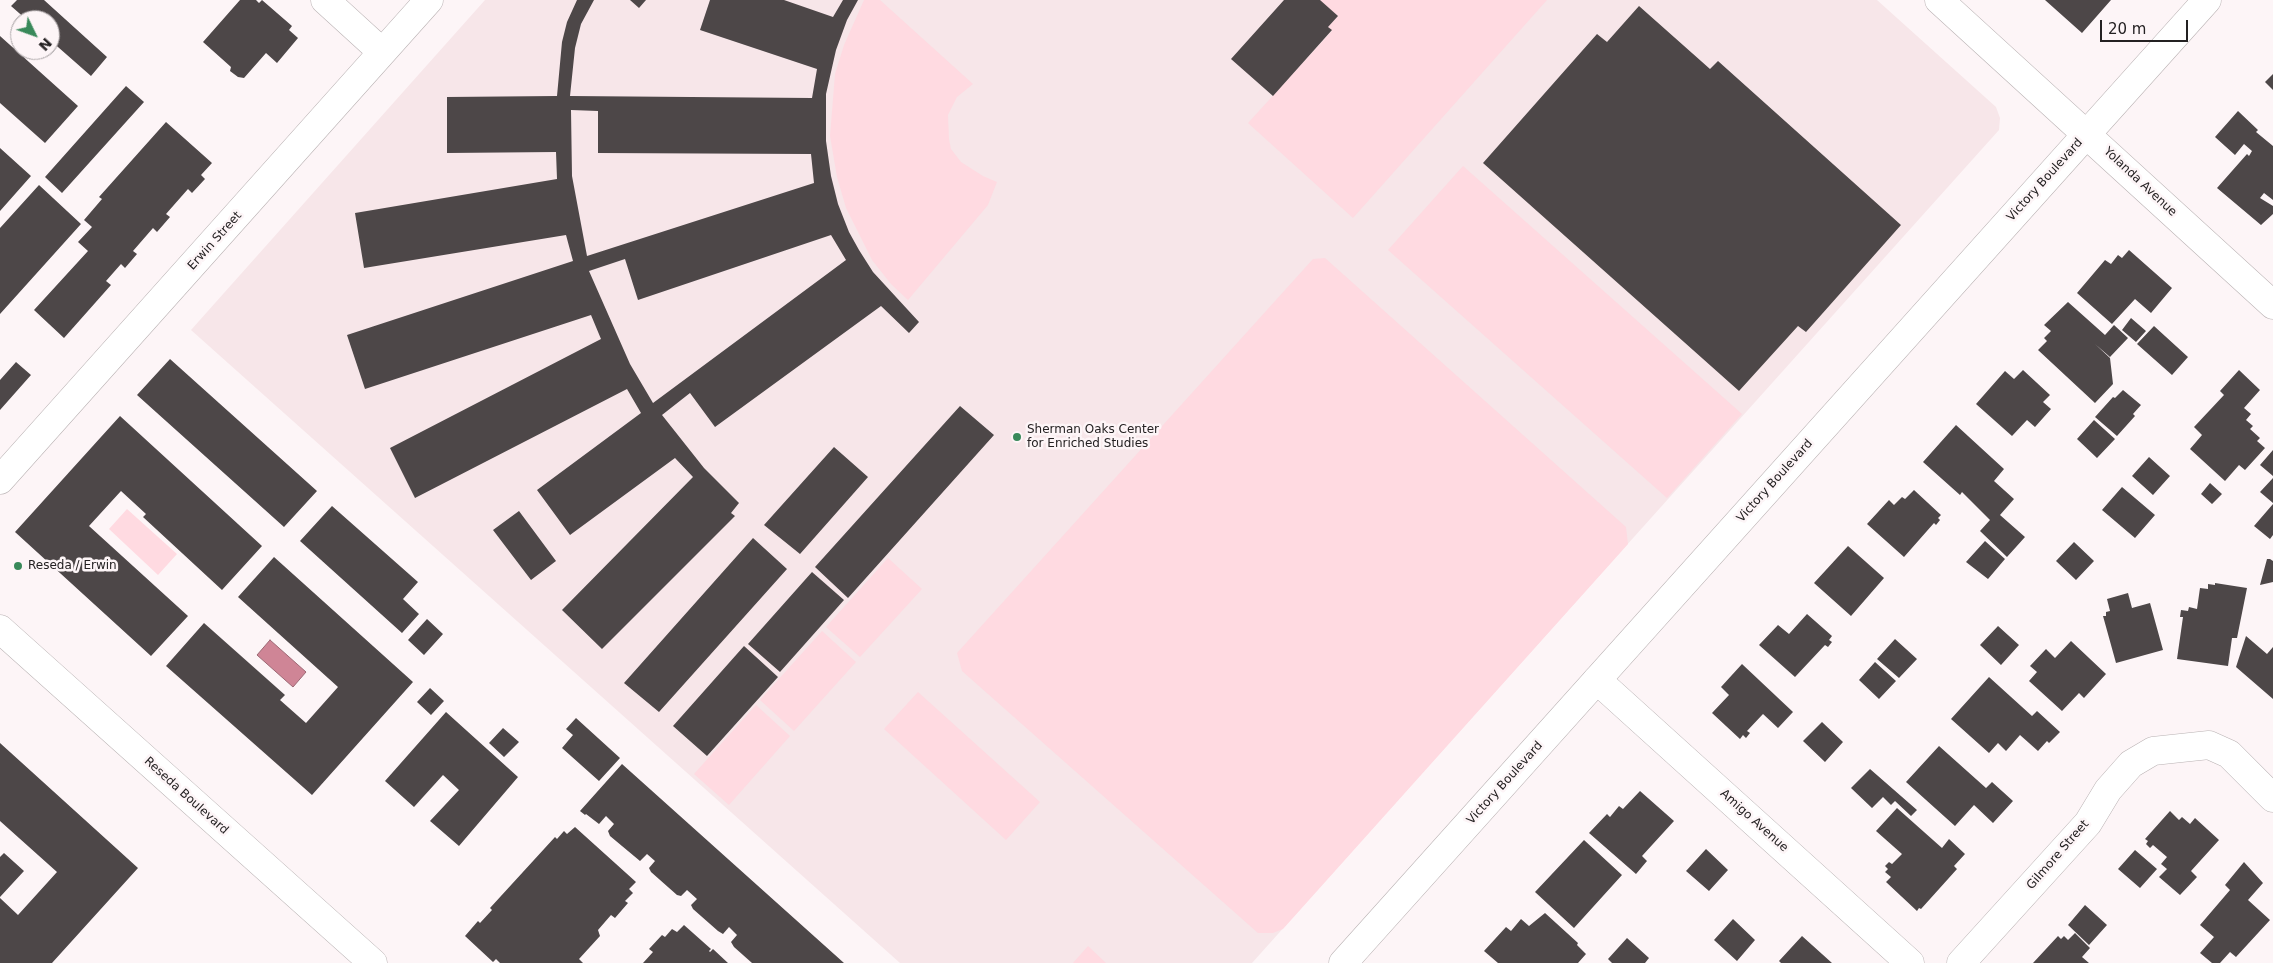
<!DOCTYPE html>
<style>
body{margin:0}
#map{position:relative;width:2273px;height:963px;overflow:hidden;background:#fdf5f7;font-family:"DejaVu Sans",sans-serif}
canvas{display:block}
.north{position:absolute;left:10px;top:10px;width:50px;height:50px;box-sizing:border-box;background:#fdf5f7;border:1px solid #a6a0a2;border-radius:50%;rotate:132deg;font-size:14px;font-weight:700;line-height:20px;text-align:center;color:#242122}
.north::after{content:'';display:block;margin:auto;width:18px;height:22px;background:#39895a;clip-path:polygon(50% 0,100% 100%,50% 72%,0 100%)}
.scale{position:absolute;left:2100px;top:20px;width:88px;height:22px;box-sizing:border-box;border:2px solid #242122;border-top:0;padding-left:6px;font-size:15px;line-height:18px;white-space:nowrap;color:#242122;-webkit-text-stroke:4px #fdf5f7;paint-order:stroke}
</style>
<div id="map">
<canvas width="2273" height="963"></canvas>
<div class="north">N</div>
<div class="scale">20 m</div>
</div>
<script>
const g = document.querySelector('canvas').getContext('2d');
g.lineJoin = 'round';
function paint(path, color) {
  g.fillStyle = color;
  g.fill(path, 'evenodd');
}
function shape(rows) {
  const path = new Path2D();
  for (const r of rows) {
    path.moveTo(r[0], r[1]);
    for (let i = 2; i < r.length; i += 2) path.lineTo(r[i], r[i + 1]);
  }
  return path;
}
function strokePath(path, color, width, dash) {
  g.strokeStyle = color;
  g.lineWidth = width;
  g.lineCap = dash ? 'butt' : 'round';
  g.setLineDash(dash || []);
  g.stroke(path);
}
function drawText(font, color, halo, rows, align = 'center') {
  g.font = font + ' "DejaVu Sans",sans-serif';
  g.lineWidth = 5;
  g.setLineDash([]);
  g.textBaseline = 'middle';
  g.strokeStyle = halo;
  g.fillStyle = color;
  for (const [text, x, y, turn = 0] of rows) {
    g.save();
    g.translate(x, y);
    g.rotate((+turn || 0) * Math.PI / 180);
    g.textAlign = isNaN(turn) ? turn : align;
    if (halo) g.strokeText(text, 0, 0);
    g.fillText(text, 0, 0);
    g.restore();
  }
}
paint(shape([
 [485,0,1877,0,1996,107,2000,118,1999,130,1252,963,900,963,191,330]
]), '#f7e6e9');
paint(shape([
 [864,0,880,0,973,84,957,97,948,115,949,139,951,149,961,162,983,176,997,182,988,205,908,300,891,284,872,260,846,208,837,177,830,136,835,74,844,45],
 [1319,0,1547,0,1353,218,1248,123,1332,31,1328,27,1338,16],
 [1463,166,1742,414,1667,498,1388,250],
 [1325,258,1626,527,1628,544,1283,929,1273,933,1258,933,962,671,957,653,1313,259],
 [127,509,177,554,158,575,109,529],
 [888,558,922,589,860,657,826,627],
 [822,631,856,662,794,731,760,700],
 [918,692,1040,802,1006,840,884,729],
 [756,705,790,736,729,805,694,774],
 [1088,946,1106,963,1073,963]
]), '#ffdae1');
const water = shape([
 [270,640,306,672,293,687,257,655,270,640]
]);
paint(water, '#cf8596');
strokePath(water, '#9c6773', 1);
paint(shape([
 [17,0,44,0,107,57,91,76,50,40,50,20,27,20,11,6],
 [240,0,256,0,259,3,262,0,292,26,289,30,298,38,277,63,266,53,244,78,238,77,230,71,231,67,203,42],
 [577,0,594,0,581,24,575,48,570,96,812,98,817,69,700,30,710,0,784,0,833,17,843,0,858,0,847,20,836,50,826,94,826,141,831,176,838,204,849,232,859,250,873,272,919,322,909,333,881,306,715,427,690,393,662,415,704,468,739,503,731,513,735,516,602,649,562,610,693,477,675,458,570,535,537,490,641,413,627,389,415,498,390,448,601,339,591,315,365,389,347,335,573,261,566,235,364,268,355,213,557,179,556,152,447,153,447,97,557,96,562,42,567,22],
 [571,110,598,111,598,153,811,154,814,183,587,256,572,176],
 [831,235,846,260,653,403,630,364,589,271,625,259,638,300],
 [630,0,646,0,639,8],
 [1284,0,1320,0,1338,16,1328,27,1332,30,1273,96,1231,59],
 [2045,0,2111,0,2082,33],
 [1639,6,1710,69,1718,61,1901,225,1806,332,1798,326,1739,391,1483,163,1597,34,1607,42],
 [0,36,78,106,45,143,0,103],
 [2273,74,2273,90,2265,82],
 [126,86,144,102,62,193,45,177],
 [2238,111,2258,130,2256,132,2273,146,2273,200,2264,193,2260,198,2273,206,2273,214,2261,225,2217,188,2247,154,2249,156,2252,151,2244,144,2235,155,2215,137],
 [166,122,212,163,201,175,205,179,192,193,188,189,166,214,170,217,157,232,153,228,133,251,137,254,125,268,121,264,106,281,111,285,64,338,34,310,88,251,78,242,92,227,84,220,102,199,99,197],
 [0,148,31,176,0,211],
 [39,185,81,224,0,314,0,228],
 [2129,250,2172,288,2151,313,2135,299,2112,324,2077,293,2105,260,2111,264,2118,255,2122,258],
 [2068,302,2105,335,2114,325,2128,338,2110,357,2095,344,2110,358,2113,384,2095,403,2038,350,2047,341,2044,338,2051,331,2044,325],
 [2131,318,2146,331,2136,342,2122,330],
 [2154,326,2188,357,2172,375,2137,344],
 [170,359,317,491,284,527,137,395],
 [16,362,31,375,0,410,0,380],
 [2023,370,2050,395,2043,402,2051,409,2035,427,2027,420,2012,436,1976,404,2005,371,2014,379],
 [2239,370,2260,390,2244,408,2251,414,2246,420,2253,426,2250,429,2260,438,2257,441,2265,448,2245,470,2239,465,2225,481,2190,449,2202,435,2194,427,2224,395,2220,391],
 [2123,390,2141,405,2133,414,2135,416,2117,436,2095,417,2113,397,2115,398],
 [960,406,994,435,848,598,815,567],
 [120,416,262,546,222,590,143,517,146,514,121,491,89,526,188,616,151,656,15,532],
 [2094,420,2115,439,2097,458,2077,439],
 [1956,425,2004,469,1994,481,2014,499,2000,515,2025,537,2007,557,1980,531,1990,520,1962,492,1960,495,1923,462],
 [834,447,868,477,800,554,764,525],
 [2273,450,2273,476,2260,465],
 [2149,457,2170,476,2153,495,2132,476],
 [2273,478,2273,503,2260,492],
 [2210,483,2222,494,2212,504,2201,494],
 [2122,487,2155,515,2135,538,2102,510],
 [1914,490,1941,515,1938,518,1940,520,1936,525,1934,523,1904,557,1867,524,1889,500,1894,505,1902,497,1905,499],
 [2273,504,2273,535,2270,539,2254,526],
 [332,506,418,582,403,599,419,614,402,633,300,541],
 [519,511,556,561,531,580,493,530],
 [753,538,787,569,659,712,624,683],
 [1985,541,2005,559,1988,579,1966,562],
 [2074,542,2094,561,2076,580,2056,561],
 [1848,546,1884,578,1851,616,1814,583],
 [274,557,413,682,312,795,166,666,204,623,285,695,280,700,306,723,338,687,238,597],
 [2267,559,2270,559,2273,561,2273,582,2260,585],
 [812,572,844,600,780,672,748,644],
 [2215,583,2247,588,2237,638,2232,638,2228,666,2177,659,2183,617,2180,617,2181,610,2188,611,2189,607,2197,609,2200,588,2208,589,2208,584,2215,585],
 [2128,593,2132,608,2150,603,2163,650,2116,663,2103,616,2106,616,2106,612,2110,611,2107,599],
 [1807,614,1832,636,1829,640,1832,642,1828,647,1825,645,1795,677,1759,645,1778,625,1789,634],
 [427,619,443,634,424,655,408,640],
 [1998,626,2019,645,2001,665,1980,645],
 [2246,636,2267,654,2273,647,2273,699,2236,667],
 [1895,639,1917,659,1899,678,1877,659],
 [2071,641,2106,674,2084,698,2079,693,2062,711,2029,681,2037,672,2030,666,2046,649,2055,658],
 [744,646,778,677,707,756,673,726],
 [1875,662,1896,681,1879,699,1859,680],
 [1742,664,1793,712,1778,728,1763,714,1747,731,1750,733,1746,738,1743,735,1740,739,1712,713,1729,695,1721,687],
 [1989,677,2032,716,2037,711,2060,732,2049,743,2047,741,2038,751,2020,735,2006,751,1998,743,1989,753,1951,719],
 [430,688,444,701,431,715,417,702],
 [446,712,518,777,459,846,430,821,459,790,443,775,414,807,385,781],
 [576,718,620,758,599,781,562,748,573,735,566,729],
 [1822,722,1843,742,1825,762,1803,741],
 [503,728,519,742,504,757,489,743],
 [0,743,138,868,52,963,0,963,0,898,18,915,57,872,0,821],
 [1939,746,1986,788,1992,782,2013,801,1993,823,1974,805,1955,826,1906,782],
 [622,764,844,963,752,963,734,947,731,942,737,935,729,927,723,934,718,931,693,909,691,905,697,899,687,890,681,896,677,895,651,872,649,868,655,861,647,854,640,861,610,836,608,831,614,824,606,816,599,824,586,814,585,815,580,811],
 [1870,769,1917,810,1911,816,1895,801,1891,805,1883,797,1872,808,1851,788],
 [1640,791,1674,821,1642,856,1647,861,1636,874,1589,833,1607,814,1610,817,1619,806,1623,809],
 [1897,808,1942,848,1949,839,1965,854,1954,866,1957,869,1921,909,1919,908,1917,911,1886,882,1891,877,1885,872,1888,869,1885,866,1889,862,1892,864,1902,854,1876,831],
 [2170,811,2179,820,2182,817,2190,824,2195,818,2219,840,2191,871,2197,877,2180,895,2159,877,2167,869,2161,864,2167,857,2153,845,2150,848,2146,844,2148,841,2145,839],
 [575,827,636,882,629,889,633,893,625,901,628,903,615,918,611,915,598,930,600,936,579,959,583,963,500,963,496,959,493,962,465,936,478,921,480,923,492,910,490,908,555,837,557,839,564,831,567,834],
 [1584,840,1622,875,1574,928,1535,892],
 [1706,849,1728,870,1709,891,1686,871],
 [2135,850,2157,869,2140,888,2118,869],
 [4,853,24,871,0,897,0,857],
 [2244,862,2263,883,2248,900,2270,920,2236,957,2230,952,2220,963,2212,963,2200,953,2214,937,2200,925,2230,890,2225,885],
 [2085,905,2107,925,2089,945,2068,925],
 [1545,913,1578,943,1577,945,1586,954,1578,963,1498,963,1484,951,1506,927,1511,931,1521,919,1529,926],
 [1733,919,1755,940,1737,961,1714,940],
 [684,925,711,949,709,951,710,952,713,949,728,963,643,963,653,952,649,949,662,935,665,937,672,929,677,932],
 [2075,933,2090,948,2082,957,2089,963,2033,963,2058,936,2061,939,2064,936,2068,940],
 [1802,936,1832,963,1781,963,1779,961],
 [1627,938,1649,958,1645,963,1612,963,1608,959]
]), '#4d4748');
const minor = shape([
 [325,0,382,52],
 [1939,0,2273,305],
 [0,480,429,0],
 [1597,680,1910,963],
 [1961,963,2088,823,2108,790,2131,764,2153,751,2209,745,2229,754,2273,798]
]);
const major = shape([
 [0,629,373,963],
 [1343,963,2207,0]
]);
strokePath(minor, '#b9b2b3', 29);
strokePath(major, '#b9b2b3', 29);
strokePath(minor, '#fff', 28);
strokePath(major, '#fff', 28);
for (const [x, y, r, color] of [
 [1017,437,5,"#39895a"],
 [18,566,5,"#39895a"]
]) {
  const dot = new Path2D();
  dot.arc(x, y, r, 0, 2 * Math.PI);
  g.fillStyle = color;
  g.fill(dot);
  strokePath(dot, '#fdf5f7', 2);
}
drawText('12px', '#242122', '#fdf5f7', [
 ["Victory Boulevard",2045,180,-48],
 ["Yolanda Avenue",2140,182,43],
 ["Erwin Street",215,241,-48],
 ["Victory Boulevard",1775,481,-48],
 ["Victory Boulevard",1505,783,-48],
 ["Reseda Boulevard",186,796,42],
 ["Amigo Avenue",1754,821,42],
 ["Gilmore Street",2058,855,-49]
]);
drawText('12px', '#242122', '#fdf5f7', [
 ["Sherman Oaks Center",1027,430],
 ["for Enriched Studies",1027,444],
 ["Reseda / Erwin",28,566]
], 'left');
</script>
